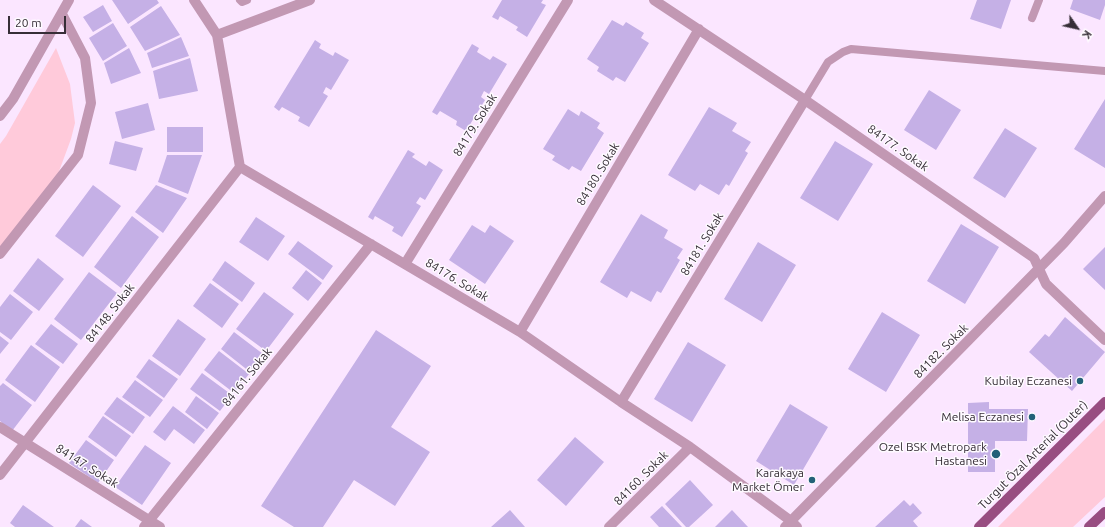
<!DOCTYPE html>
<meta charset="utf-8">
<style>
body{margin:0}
#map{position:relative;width:1105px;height:527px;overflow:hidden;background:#fbe6ff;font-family:Ubuntu,sans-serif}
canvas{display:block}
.north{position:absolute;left:1057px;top:8px;width:40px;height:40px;-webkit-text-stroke:3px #fefaff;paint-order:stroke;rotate:124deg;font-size:11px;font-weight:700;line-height:16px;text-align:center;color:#362e37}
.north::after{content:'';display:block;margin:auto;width:14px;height:18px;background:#362e37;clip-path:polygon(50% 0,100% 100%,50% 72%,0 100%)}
.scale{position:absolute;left:8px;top:16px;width:58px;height:18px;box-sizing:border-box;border:2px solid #362e37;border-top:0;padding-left:5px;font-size:12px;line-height:14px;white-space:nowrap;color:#362e37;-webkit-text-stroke:3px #fefaff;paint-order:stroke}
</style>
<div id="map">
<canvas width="1105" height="527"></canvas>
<div class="north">K</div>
<div class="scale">20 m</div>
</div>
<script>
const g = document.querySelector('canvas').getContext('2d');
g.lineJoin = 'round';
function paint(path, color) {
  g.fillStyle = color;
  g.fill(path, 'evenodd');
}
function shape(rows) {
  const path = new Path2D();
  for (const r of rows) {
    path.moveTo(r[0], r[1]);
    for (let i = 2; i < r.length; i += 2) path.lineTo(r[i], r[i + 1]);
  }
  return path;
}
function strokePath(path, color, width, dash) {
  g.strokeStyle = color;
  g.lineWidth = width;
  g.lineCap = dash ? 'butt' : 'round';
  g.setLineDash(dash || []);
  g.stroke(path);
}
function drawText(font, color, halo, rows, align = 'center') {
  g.font = font + ' Ubuntu,sans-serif';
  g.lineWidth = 3;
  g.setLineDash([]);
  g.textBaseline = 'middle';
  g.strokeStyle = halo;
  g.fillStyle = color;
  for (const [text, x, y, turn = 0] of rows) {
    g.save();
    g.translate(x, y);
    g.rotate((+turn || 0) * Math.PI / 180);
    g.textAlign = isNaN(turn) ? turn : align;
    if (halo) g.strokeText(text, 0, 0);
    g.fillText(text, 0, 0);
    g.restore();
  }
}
paint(shape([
 [56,48,70,84,75,123,71,139,58,174,0,249,0,144,6,136],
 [1105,419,1105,497,1073,527,998,527]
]), '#ffcada');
paint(shape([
 [112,0,157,0,159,3,128,24],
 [502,0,543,0,541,3,546,5,527,37,516,30,518,27,500,16,498,20,492,17],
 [977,0,1011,0,1001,29,970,19],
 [1073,0,1105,0,1105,5,1100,20,1070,9],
 [103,5,112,21,93,32,83,17],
 [161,6,180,35,145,51,130,27],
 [612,20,623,26,626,22,644,33,641,38,649,43,625,82,616,77,613,81,597,71,599,67,587,59],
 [113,23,127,46,103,61,89,38],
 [181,37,189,56,152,68,147,53],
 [315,40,321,44,319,48,333,56,335,52,349,60,331,90,326,87,323,93,328,96,309,127,298,121,300,117,282,107,279,111,274,107],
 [472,44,479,48,477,52,490,60,493,56,507,64,489,94,484,91,481,97,485,100,466,131,456,125,457,121,440,111,437,115,432,112],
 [129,48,141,73,111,84,104,63],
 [190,58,198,91,159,99,153,71],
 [929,90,961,110,936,150,904,130],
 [1105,99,1105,168,1074,149],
 [148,103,155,130,122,139,115,112],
 [709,107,737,123,732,131,751,142,745,151,748,153,729,186,726,184,719,195,700,184,695,191,668,175],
 [568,109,579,116,581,111,600,123,597,128,604,133,581,171,572,166,569,170,552,160,555,156,543,149],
 [167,127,203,127,203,152,167,152],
 [1005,128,1037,148,1005,198,973,178],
 [115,141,143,148,136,171,109,164],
 [835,141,873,164,838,221,800,198],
 [408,150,415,154,412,157,426,166,429,161,443,170,425,200,420,197,416,203,421,206,402,237,392,231,394,227,375,216,373,220,368,217],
 [167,155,202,155,188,194,158,182],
 [93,185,121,206,83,257,55,236],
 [156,185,187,198,163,233,135,212],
 [641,214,668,230,664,238,683,249,677,258,680,260,661,293,657,291,651,302,631,291,627,298,600,282],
 [132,216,159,237,121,288,94,267],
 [256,217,285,236,268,261,239,242],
 [961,224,999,247,965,304,927,281],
 [472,225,485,233,490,225,514,241,485,284,449,260],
 [298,241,333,266,323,280,288,254],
 [758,242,796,265,762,322,724,299],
 [1105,247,1105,290,1083,269],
 [38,258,64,279,39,311,13,291],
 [225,261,255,283,242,302,212,280],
 [306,270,322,283,308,301,292,288],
 [89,272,117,293,81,340,54,319],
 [210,283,239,304,222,328,193,306],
 [264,292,294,314,266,351,236,329],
 [10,294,33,312,11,340,0,332,0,307],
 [882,312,920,335,886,392,848,369],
 [1065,317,1105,352,1072,391,1029,352,1045,334,1049,337],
 [178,319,206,339,180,376,152,356],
 [51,324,78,344,63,364,35,344],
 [376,330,431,366,391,427,430,452,395,506,354,480,323,527,294,527,261,506],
 [234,332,263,354,250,372,221,349],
 [0,336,9,343,0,354],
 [688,342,726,365,692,422,654,399],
 [31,345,60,367,35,402,5,380],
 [219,351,249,374,234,393,204,370],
 [149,359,178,379,164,398,136,377],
 [202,373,232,395,220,411,190,389],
 [135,380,163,400,150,417,122,397],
 [3,383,32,405,12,431,0,421,0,386],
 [196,396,219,413,207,429,185,412],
 [117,397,145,417,133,434,104,414],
 [989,402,989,409,1028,409,1027,441,995,441,995,472,968,472,968,403],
 [790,404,828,427,794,485,756,461],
 [173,406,205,430,194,444,174,429,165,441,153,432],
 [103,416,131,436,116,457,88,437],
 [575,437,604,462,566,506,537,480],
 [86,440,114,460,98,483,69,463],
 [145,445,171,463,142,505,115,487],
 [690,480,713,505,689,527,686,527,665,504],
 [904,500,910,506,913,503,922,513,913,521,918,527,875,527],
 [23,505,54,527,15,527,10,523],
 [662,506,682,527,659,527,650,517],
 [510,510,525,527,491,527],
 [732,510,748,527,715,527],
 [81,519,92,527,75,527]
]), '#c5b0e6');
strokePath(shape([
 [240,0,242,2,247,0],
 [1032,18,1039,0],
 [805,100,828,62,843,52,851,49,1105,71]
]), '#c298b3', 8);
strokePath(shape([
 [194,0,217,35,240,167,520,332,621,402,690,447,791,521,797,527],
 [654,0,805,100,1034,258,1046,284,1105,340],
 [217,35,310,0],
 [0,116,13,99,69,0],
 [0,254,78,155,91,103,85,58,62,14],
 [405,264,568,0],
 [520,332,699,29],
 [621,402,805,100],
 [0,427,160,527],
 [0,475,240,167],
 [144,527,371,244],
 [609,527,690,447],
 [785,527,1064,243,1105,196]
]), '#c298b3', 10);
strokePath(shape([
 [979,527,1105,402],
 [1089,527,1105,512]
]), '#984d81', 10);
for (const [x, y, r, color] of [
 [1080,381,4,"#236178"],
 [1032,417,4,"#236178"],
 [996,454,5,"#236178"],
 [812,480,4,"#236178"]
]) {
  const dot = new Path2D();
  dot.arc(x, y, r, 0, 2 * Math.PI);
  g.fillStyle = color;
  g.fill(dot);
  strokePath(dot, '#fefaff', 1.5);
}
drawText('12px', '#362e37', '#fefaff', [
 ["84179. Sokak",475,125,-58],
 ["84177. Sokak",898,148,35],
 ["84180. Sokak",598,174,-59],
 ["84181. Sokak",702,244,-59],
 ["84176. Sokak",457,280,31],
 ["84148. Sokak",110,313,-52],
 ["84182. Sokak",941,351,-45],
 ["84161. Sokak",247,377,-51],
 ["Turgut Özal Arterial (Outer)",1033,455,-45],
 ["84147. Sokak",87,466,32],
 ["84160. Sokak",641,478,-45]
]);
drawText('12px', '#362e37', '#fefaff', [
 ["Kubilay Eczanesi",1072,381],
 ["Melisa Eczanesi",1024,417],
 ["Ozel BSK Metropark",987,447],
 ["Hastanesi",987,461],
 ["Karakaya",804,473],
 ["Market Ömer",804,487]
], 'right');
</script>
